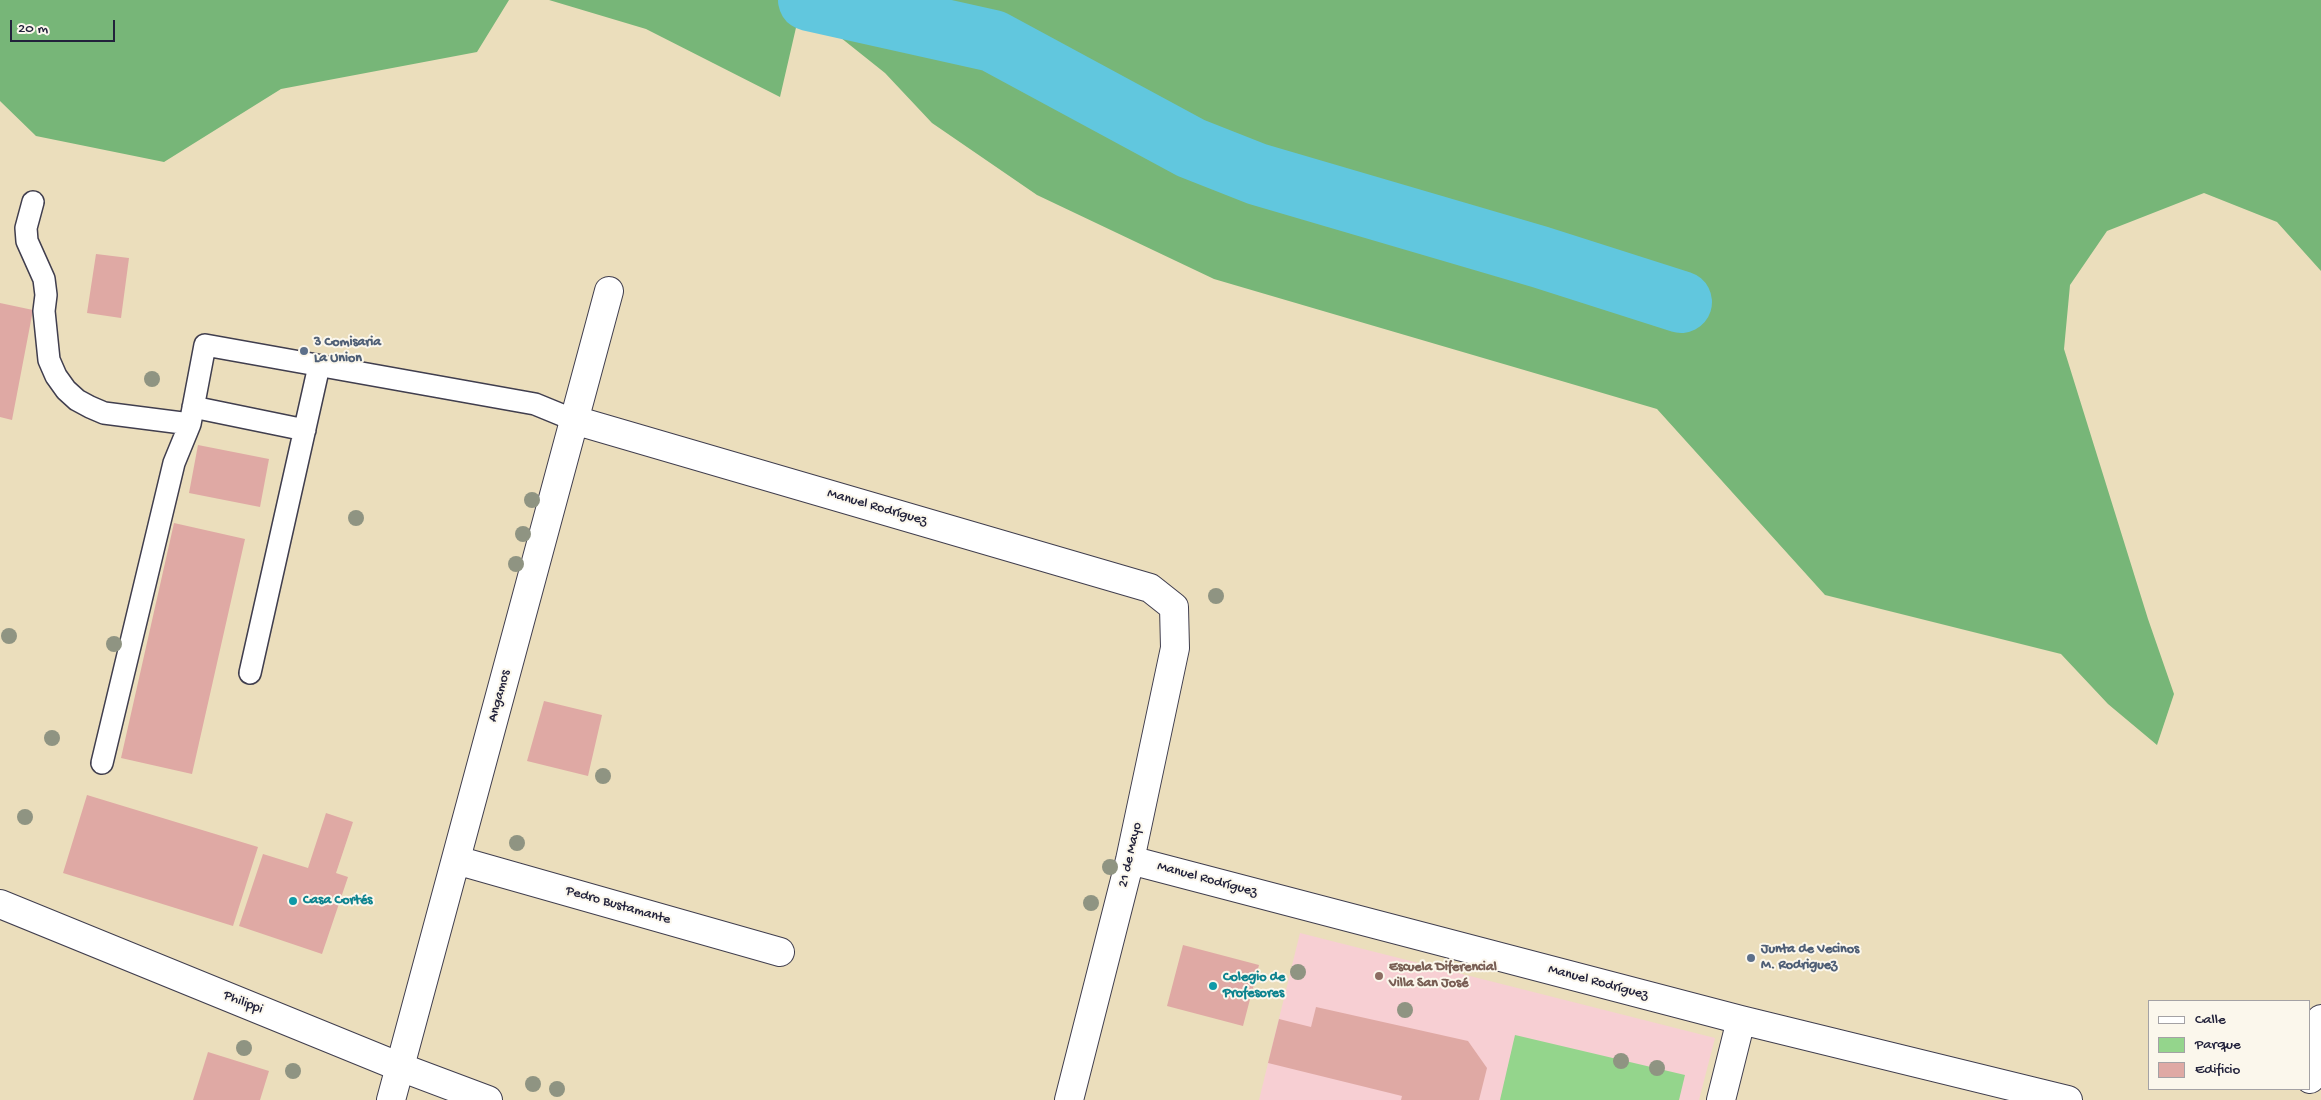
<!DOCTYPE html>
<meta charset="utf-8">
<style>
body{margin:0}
#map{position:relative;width:2321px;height:1100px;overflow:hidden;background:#ebdebc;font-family:"Gochi Hand",sans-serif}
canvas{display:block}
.legend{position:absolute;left:2148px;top:1000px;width:162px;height:90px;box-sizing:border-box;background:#fbf7ec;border:1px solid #a4a2a5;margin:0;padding:6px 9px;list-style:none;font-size:15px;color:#22223b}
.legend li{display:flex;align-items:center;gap:10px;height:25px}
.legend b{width:25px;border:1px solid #a4a2a5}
.scale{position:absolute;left:10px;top:20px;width:105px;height:22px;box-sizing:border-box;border:2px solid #22223b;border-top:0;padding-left:6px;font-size:15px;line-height:18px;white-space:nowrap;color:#22223b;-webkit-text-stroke:4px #fbf7ec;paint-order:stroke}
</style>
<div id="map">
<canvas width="2321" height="1100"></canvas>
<ul class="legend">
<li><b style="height:6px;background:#fff"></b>Calle</li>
<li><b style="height:14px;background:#94d58c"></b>Parque</li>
<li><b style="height:14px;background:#dfa9a4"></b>Edificio</li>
</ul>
<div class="scale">20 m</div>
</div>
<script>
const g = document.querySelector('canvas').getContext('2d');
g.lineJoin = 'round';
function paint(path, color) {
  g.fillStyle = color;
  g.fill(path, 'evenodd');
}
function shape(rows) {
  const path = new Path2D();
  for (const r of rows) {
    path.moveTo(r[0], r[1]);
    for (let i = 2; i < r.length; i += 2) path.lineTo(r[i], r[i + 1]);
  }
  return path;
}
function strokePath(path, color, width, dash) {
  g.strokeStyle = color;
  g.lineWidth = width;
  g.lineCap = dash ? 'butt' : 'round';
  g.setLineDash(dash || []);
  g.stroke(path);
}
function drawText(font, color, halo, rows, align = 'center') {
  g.font = font + ' "Gochi Hand",sans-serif';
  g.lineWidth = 4;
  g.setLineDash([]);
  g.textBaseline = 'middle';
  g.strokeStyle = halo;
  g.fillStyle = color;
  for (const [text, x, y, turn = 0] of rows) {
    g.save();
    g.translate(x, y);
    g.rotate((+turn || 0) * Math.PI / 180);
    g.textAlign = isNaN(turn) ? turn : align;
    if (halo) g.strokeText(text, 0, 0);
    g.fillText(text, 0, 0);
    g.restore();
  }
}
paint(shape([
 [1300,933,1715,1038,1699,1100,1259,1100]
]), '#f7cfd3');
paint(shape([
 [1515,1035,1685,1075,1679,1100,1500,1100]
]), '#94d58c');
paint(shape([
 [0,0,509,0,477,52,281,89,164,162,36,136,0,101],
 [549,0,2321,0,2321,271,2277,222,2204,193,2107,231,2070,285,2064,349,2148,619,2174,694,2157,745,2108,704,2061,654,1825,595,1657,409,1214,279,1037,195,932,123,885,73,801,6,780,97,646,29]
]), '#77b678');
strokePath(shape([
 [809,0,993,41,1191,148,1257,174,1540,257,1681,302]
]), '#61c7de', 62);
paint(shape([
 [96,254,129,258,121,318,87,313],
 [0,303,33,310,12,420,0,417],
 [198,445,269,459,260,507,189,493],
 [174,523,245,539,192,774,121,758],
 [544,701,602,715,588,776,527,761],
 [87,795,258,847,233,926,63,873],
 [326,813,353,822,336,873,348,877,322,954,239,926,263,854,308,868],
 [1183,945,1259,965,1243,1026,1167,1006],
 [1316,1007,1468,1041,1487,1068,1479,1100,1401,1100,1402,1096,1268,1063,1279,1019,1311,1027],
 [208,1052,269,1071,260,1100,193,1100]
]), '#dfa9a4');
const lane = shape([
 [33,202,26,228,27,241,44,279,46,295,44,311,49,360,56,376,66,390,77,400,90,407,104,413,190,424,205,345,535,404,574,420],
 [193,407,305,430],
 [250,673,319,366],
 [102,763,174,463,190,424]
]);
const street = shape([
 [574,420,1150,588,1174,607,1175,648,1130,860,1069,1100],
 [456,860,780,952],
 [1130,860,1741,1020,2068,1100],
 [2310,1079,2321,1019],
 [391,1100,609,291],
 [1721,1100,1741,1020]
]);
const secondary = shape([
 [0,904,400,1067,488,1100]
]);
strokePath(lane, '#403e4e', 24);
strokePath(street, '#403e4e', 30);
strokePath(secondary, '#403e4e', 30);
strokePath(lane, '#fff', 21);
strokePath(street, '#fff', 28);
strokePath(secondary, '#fff', 28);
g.fillStyle = '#8f9482';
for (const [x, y] of [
 [152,379],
 [532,500],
 [356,518],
 [523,534],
 [516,564],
 [1216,596],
 [9,636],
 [114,644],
 [52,738],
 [603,776],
 [25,817],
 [517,843],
 [1110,867],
 [1091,903],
 [1298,972],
 [1405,1010],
 [244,1048],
 [1621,1061],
 [1657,1068],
 [293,1071],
 [533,1084],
 [557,1089]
]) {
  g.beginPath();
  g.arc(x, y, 8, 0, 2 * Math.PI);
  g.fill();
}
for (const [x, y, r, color] of [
 [304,351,5,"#5c6f8a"],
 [293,901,5,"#0f9aa8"],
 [1751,958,5,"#5c6f8a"],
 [1379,976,5,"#8d6e63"],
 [1213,986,5,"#0f9aa8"]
]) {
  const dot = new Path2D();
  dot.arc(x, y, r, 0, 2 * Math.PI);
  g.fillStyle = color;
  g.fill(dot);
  strokePath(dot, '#fbf7ec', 2);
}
drawText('bold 14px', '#4e5e75', '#fbf7ec', [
 ["3 Comisaria",314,343],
 ["La Union",314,359],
 ["Junta de Vecinos",1761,950],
 ["M. Rodriguez",1761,966]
], 'left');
drawText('14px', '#22223b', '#fbf7ec', [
 ["Manuel Rodríguez",877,508,16],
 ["Angamos",500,696,-75],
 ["21 de Mayo",1131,855,-77],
 ["Manuel Rodríguez",1207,880,15],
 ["Pedro Bustamante",618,906,16],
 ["Manuel Rodríguez",1598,983,15],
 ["Philippi",243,1003,22]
]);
drawText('bold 14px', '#0d838f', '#fbf7ec', [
 ["Casa Cortés",303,901],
 ["Colegio de",1223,978],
 ["Profesores",1223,994]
], 'left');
drawText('bold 14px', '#785e54', '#fbf7ec', [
 ["Escuela Diferencial",1389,968],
 ["Villa San José",1389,984]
], 'left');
</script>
